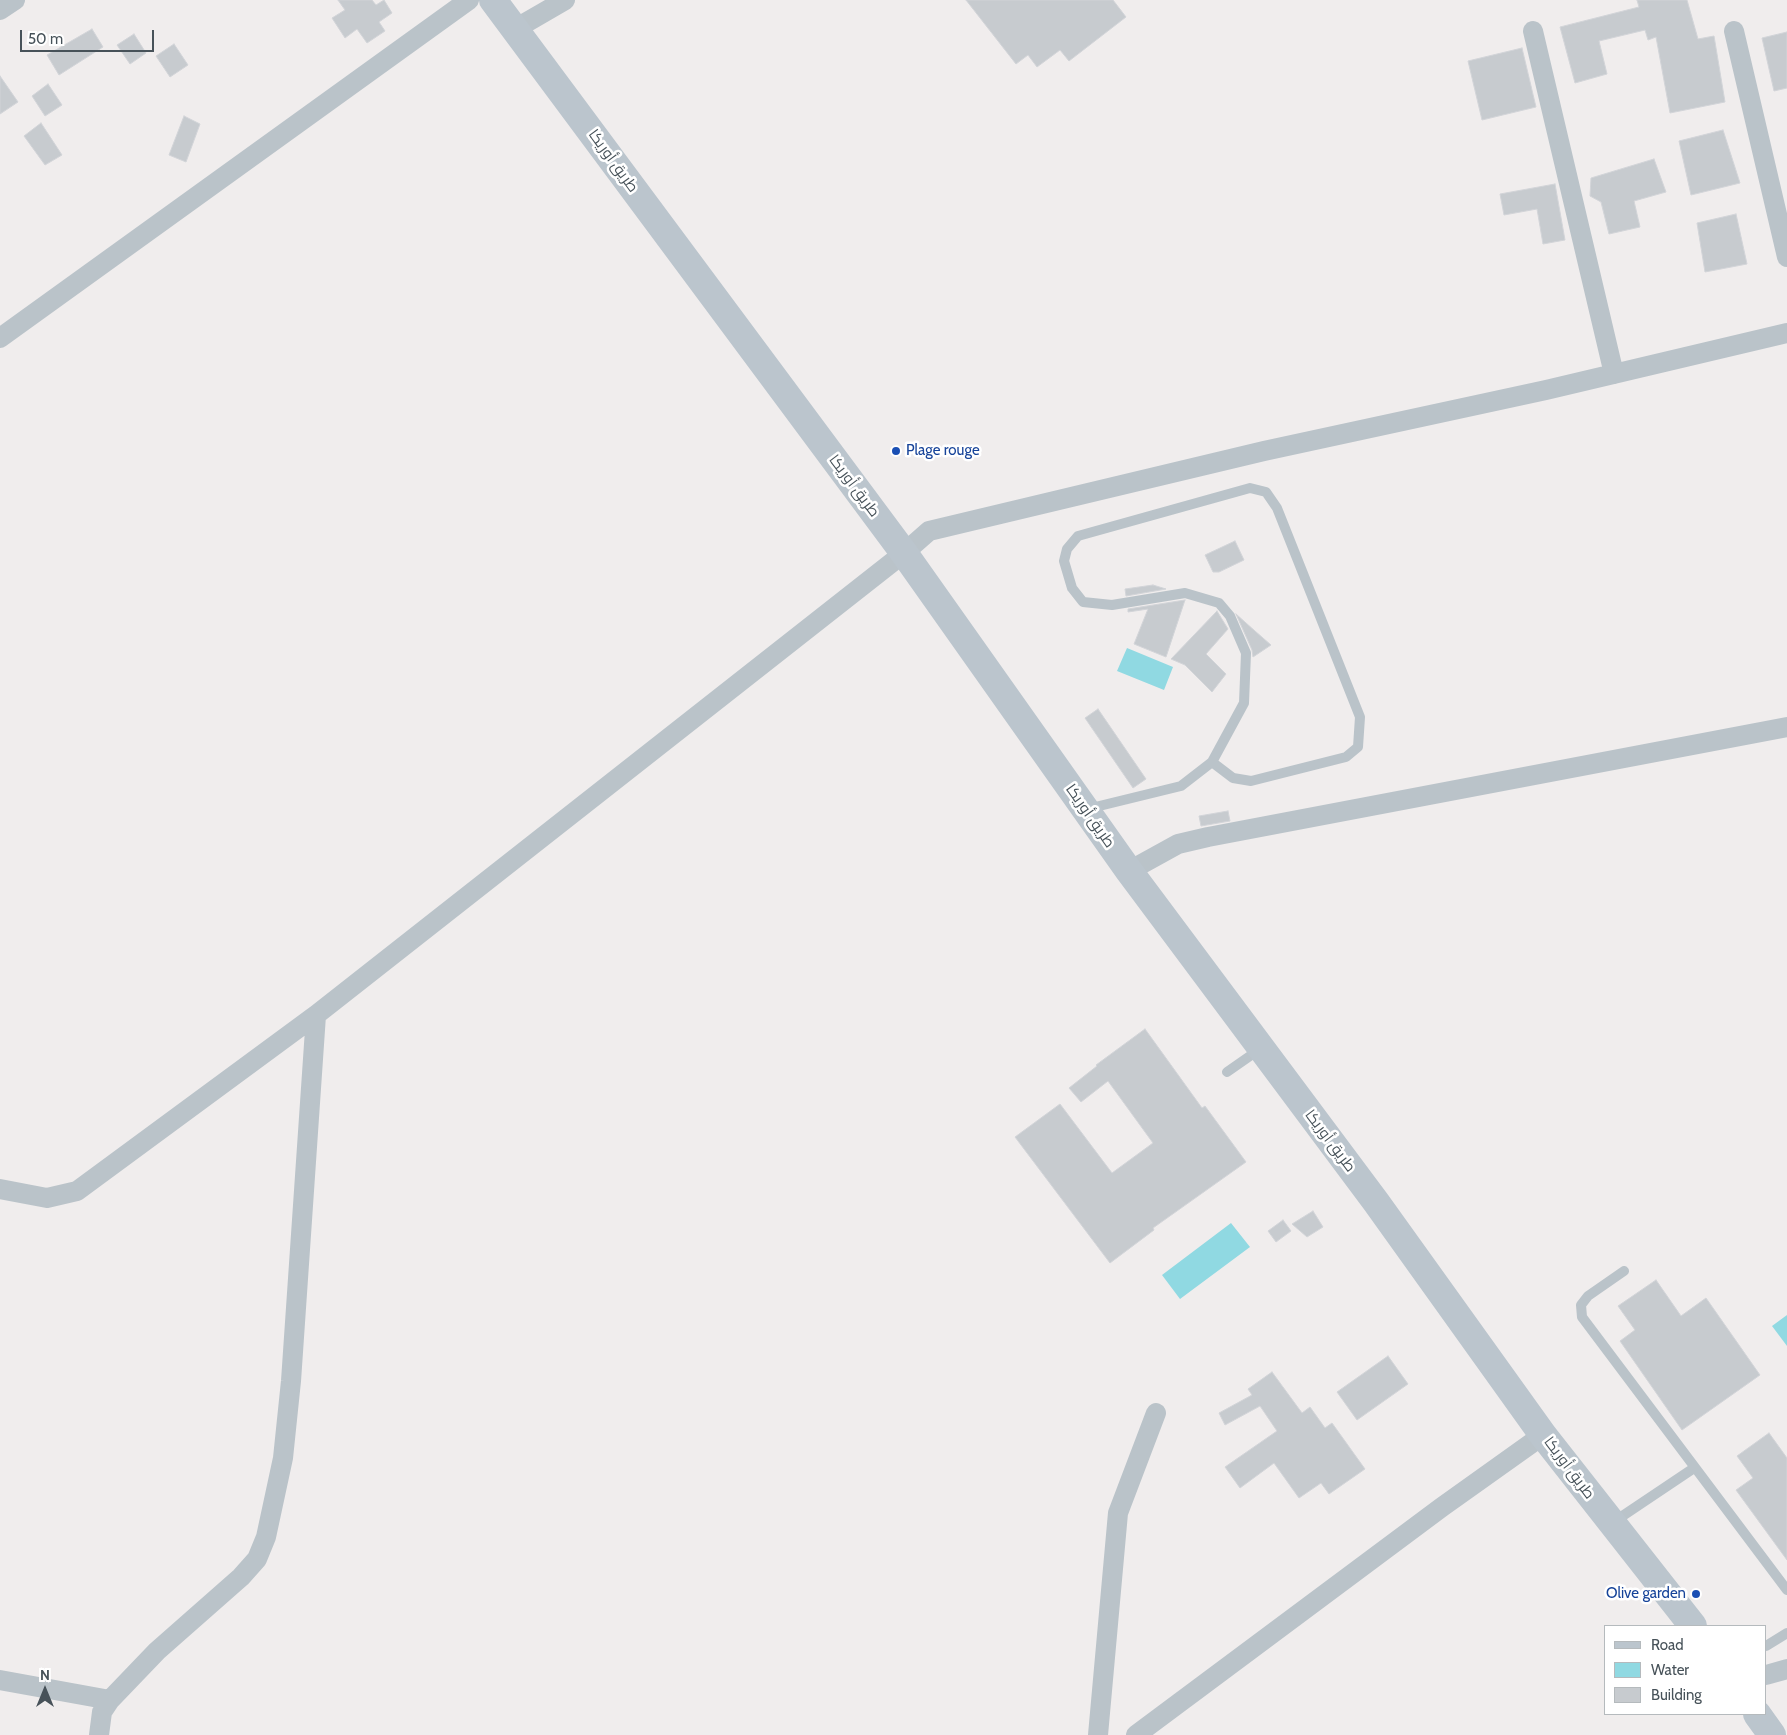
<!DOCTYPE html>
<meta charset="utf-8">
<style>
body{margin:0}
#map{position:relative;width:1787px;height:1735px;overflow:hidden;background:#f0eded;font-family:Cabin,sans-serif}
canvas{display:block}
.legend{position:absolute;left:1604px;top:1625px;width:162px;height:90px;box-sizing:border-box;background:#fff;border:1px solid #b5babd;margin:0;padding:6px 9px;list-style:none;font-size:15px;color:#475259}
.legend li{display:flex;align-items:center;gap:10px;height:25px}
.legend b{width:25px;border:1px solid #b5babd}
.north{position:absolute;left:20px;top:1665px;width:50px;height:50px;-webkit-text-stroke:4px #fff;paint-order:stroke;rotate:0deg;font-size:14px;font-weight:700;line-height:20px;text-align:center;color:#475259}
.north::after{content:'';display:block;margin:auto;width:18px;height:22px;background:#475259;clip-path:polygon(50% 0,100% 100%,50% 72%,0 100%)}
.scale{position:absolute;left:20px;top:30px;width:134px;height:22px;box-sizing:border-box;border:2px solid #475259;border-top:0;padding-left:6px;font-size:15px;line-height:18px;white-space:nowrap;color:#475259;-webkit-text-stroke:4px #fff;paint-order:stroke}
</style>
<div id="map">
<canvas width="1787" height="1735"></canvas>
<ul class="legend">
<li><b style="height:6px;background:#bbc5cd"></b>Road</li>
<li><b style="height:14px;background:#90d9e2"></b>Water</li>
<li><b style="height:14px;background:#c7cbcf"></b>Building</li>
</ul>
<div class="north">N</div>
<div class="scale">50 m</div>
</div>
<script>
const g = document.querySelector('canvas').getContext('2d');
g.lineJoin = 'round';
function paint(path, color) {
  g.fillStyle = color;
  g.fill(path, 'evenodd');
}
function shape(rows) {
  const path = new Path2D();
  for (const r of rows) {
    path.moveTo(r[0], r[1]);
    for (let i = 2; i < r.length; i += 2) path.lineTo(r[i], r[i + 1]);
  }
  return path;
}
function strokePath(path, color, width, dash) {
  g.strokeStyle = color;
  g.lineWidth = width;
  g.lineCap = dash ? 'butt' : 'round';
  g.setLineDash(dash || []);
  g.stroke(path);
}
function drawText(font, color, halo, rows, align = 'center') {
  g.font = font + ' Cabin,Cairo,sans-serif';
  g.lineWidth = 5;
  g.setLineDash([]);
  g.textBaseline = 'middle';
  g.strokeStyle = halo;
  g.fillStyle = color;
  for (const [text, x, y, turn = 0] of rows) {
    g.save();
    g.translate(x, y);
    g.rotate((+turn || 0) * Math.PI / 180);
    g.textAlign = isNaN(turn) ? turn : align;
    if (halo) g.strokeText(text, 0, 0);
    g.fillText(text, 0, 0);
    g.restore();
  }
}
paint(shape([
 [1127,648,1173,667,1164,690,1117,671],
 [1231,1223,1250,1247,1180,1299,1162,1275],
 [1787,1315,1787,1346,1772,1326]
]), '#90d9e2');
const building = shape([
 [338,0,372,0,376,5,384,0,392,13,379,22,385,31,367,43,357,29,345,38,332,18,345,10,338,0],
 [966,0,1113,0,1126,17,1069,61,1060,50,1037,67,1028,55,1016,64,966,0],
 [1637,0,1687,0,1698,39,1714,36,1725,102,1670,113,1656,37,1648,40,1645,30,1599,41,1607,74,1575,83,1560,27,1639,7,1637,0],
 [92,29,103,47,59,75,47,55,92,29],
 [1787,32,1787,88,1774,91,1762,38,1787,32],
 [134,34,146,53,130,64,117,45,134,34],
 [174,44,188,65,170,77,156,56,174,44],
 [1522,48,1536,107,1482,120,1468,61,1522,48],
 [0,76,18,102,0,114,0,76],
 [48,84,62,105,45,116,32,96,48,84],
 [184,116,200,124,186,162,169,155,184,116],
 [41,123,62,155,45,165,24,136,41,123],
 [1723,130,1740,183,1691,195,1679,141,1723,130],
 [1654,159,1666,192,1634,201,1640,227,1609,234,1601,202,1590,196,1591,178,1654,159],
 [1555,184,1565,240,1543,244,1537,209,1504,215,1500,194,1555,184],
 [1736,214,1747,264,1705,272,1697,223,1736,214],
 [1235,541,1244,560,1219,572,1213,572,1205,555,1235,541],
 [1153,585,1166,589,1126,596,1125,589,1153,585],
 [1185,600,1166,657,1134,644,1148,609,1128,612,1128,609,1185,600],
 [1217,611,1228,629,1206,654,1226,674,1212,692,1185,665,1171,659,1217,611],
 [1236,614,1255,631,1271,645,1253,657,1252,650,1236,614],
 [1098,709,1146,779,1133,788,1085,718,1098,709],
 [1228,811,1230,821,1201,826,1199,816,1228,811],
 [1145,1029,1202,1108,1205,1106,1246,1162,1153,1228,1154,1230,1110,1263,1015,1137,1060,1104,1112,1173,1153,1143,1108,1081,1081,1102,1069,1088,1097,1066,1096,1065,1145,1029],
 [1313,1211,1323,1227,1307,1237,1292,1224,1313,1211],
 [1283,1220,1291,1231,1276,1242,1268,1231,1283,1220],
 [1656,1280,1681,1316,1706,1298,1760,1375,1682,1430,1620,1341,1635,1330,1618,1306,1656,1280],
 [1388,1356,1408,1384,1357,1420,1337,1392,1388,1356],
 [1272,1372,1302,1413,1310,1407,1325,1428,1332,1423,1365,1469,1329,1494,1321,1483,1299,1498,1274,1463,1240,1488,1225,1467,1277,1431,1260,1406,1225,1425,1219,1413,1252,1395,1248,1389,1272,1372],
 [1769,1433,1787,1458,1787,1560,1736,1490,1753,1478,1737,1456,1769,1433]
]);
paint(building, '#c7cbcf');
strokePath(building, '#d2d4d8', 1);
strokePath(shape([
 [1087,809,1181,786,1212,762,1244,703,1246,653,1230,616,1219,603,1185,593,1112,605,1083,602,1072,588,1064,561,1067,549,1078,536,1250,488,1266,492,1277,508,1360,717,1358,747,1346,757,1251,781,1233,778,1212,762],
 [1227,1072,1260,1049],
 [1624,1271,1588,1296,1581,1305,1582,1317,1787,1590],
 [1612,1523,1694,1468],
 [1766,1646,1787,1633]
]), '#bac3c9', 10);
strokePath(shape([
 [0,10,15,0],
 [515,29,565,0],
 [1533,31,1614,374],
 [1734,31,1787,257],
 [0,338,469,0],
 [1129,871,1178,844,1208,837,1787,727],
 [0,1189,47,1198,77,1191,316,1015,904,553,929,531,1264,451,1546,390,1787,333],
 [1766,1675,1787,1669],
 [0,1680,110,1700],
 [99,1735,102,1712,110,1700,157,1651,241,1577,257,1559,266,1537,283,1458,291,1381,316,1015],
 [1098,1735,1118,1513,1156,1413],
 [1136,1735,1442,1507,1543,1435]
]), '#bac3c9', 20);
strokePath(shape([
 [493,0,904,553,1129,871,1376,1202,1543,1435,1693,1626],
 [1757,1714,1772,1735]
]), '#bbc5cd', 28);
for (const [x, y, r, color] of [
 [896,451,5,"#1a4fb4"],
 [1696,1594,5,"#1a4fb4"]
]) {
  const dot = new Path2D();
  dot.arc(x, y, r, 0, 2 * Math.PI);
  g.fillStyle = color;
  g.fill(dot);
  strokePath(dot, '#fff', 2);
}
drawText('15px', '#475259', '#fff', [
 ["طريق أوريكا",613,161,54],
 ["طريق أوريكا",854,486,53],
 ["طريق أوريكا",1090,816,55],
 ["طريق أوريكا",1330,1141,53],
 ["طريق أوريكا",1569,1468,53]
]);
drawText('15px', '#164399', '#fff', [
 ["Plage rouge",906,451],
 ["Olive garden",1686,1594,"right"]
], 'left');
</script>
